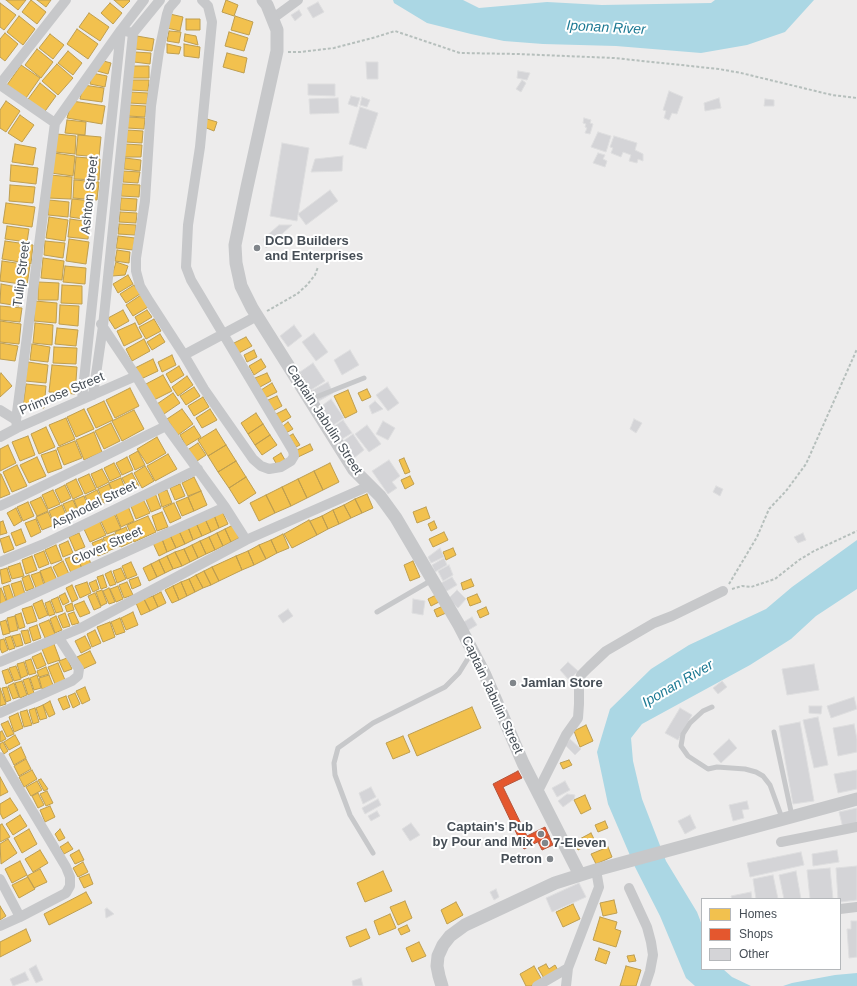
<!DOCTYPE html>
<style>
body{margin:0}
#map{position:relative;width:857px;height:986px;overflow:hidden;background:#edecec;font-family:Helvetica,sans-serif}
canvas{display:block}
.legend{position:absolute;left:701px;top:898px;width:140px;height:72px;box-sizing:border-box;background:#fff;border:1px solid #b5b8bb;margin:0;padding:5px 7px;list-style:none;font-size:12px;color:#464e56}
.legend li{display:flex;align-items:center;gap:8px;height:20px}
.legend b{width:20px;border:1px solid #b5b8bb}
</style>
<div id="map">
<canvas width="857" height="986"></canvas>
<ul class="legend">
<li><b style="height:11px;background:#f2c14e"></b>Homes</li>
<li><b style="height:11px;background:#e4572e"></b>Shops</li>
<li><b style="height:11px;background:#d4d4d7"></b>Other</li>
</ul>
</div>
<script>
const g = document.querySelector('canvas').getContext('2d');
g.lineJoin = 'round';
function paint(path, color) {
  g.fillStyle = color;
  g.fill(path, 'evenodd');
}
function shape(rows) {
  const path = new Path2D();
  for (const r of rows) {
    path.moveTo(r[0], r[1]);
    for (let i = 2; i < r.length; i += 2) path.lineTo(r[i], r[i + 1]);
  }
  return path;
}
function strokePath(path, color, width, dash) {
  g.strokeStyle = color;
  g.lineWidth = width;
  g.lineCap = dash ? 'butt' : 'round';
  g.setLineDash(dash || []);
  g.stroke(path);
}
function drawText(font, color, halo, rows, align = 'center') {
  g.font = font + ' Helvetica,sans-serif';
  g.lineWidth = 4;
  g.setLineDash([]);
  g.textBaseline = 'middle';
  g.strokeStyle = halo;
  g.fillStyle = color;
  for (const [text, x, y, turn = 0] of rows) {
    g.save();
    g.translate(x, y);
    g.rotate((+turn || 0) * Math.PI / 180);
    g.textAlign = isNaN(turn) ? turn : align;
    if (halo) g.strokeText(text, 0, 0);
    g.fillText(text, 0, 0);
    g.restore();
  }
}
paint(shape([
 [393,0,463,0,479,8,547,2,602,5,711,3,715,0,814,0,785,32,747,45,701,53,616,46,543,44,504,41,471,34,427,23,394,3],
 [857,540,857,589,816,616,791,639,750,665,642,724,631,738,633,761,642,799,666,861,697,912,702,925,702,969,723,969,732,977,751,986,695,986,686,978,660,916,635,867,608,804,597,752,610,709,651,669,689,645,766,609,792,587],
 [857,973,857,986,783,986,792,983,835,975]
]), '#abd7e4');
const homes = shape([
 [6,0,26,0,18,10,6,0],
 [31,0,46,12,37,24,22,12,31,0],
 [37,0,51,0,46,7,37,0],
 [114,0,129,0,130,1,123,8,114,0],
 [226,0,238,5,234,16,222,12,226,0],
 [0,3,16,15,4,30,0,27,0,3],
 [110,3,122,13,113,24,101,13,110,3],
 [89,13,109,27,100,41,79,27,89,13],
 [170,14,183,17,180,31,167,28,170,14],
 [19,16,35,29,23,45,7,32,19,16],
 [235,16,253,22,249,35,231,30,235,16],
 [186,19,200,19,200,30,186,30,186,19],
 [77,29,98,44,88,59,67,44,77,29],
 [169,31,181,32,179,43,167,41,169,31],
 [229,32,248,38,244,51,225,46,229,32],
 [5,33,18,44,5,61,0,57,0,39,5,33],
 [50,34,64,45,53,59,39,48,50,34],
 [185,34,196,36,198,45,184,41,185,34],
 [137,36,154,39,152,51,135,49,137,36],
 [167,44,181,47,179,54,167,53,167,44],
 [184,44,200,47,199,58,184,56,184,44],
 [37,49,53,62,41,78,25,65,37,49],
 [68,51,82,63,73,75,58,63,68,51],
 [135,52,151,53,150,64,134,62,135,52],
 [227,53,247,58,244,73,223,67,227,53],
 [100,60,111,63,108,74,97,71,100,60],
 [57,64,73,78,58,95,42,81,57,64],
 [21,65,40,78,26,98,7,85,21,65],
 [132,66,149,66,149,78,132,78,132,66],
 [92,73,107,76,105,87,90,84,92,73],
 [131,80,149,80,148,91,130,90,131,80],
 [40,83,56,96,43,114,26,102,40,83],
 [83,85,104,88,102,102,80,99,83,85],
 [130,92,148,93,147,104,129,103,130,92],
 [6,101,20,111,6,132,0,128,0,110,6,101],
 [72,101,105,106,102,124,67,118,72,101],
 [129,105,146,106,145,117,128,116,129,105],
 [20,115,34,125,22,142,8,133,20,115],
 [128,117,145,118,144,129,127,128,128,117],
 [207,119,217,122,214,131,204,127,207,119],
 [67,120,86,122,85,135,65,133,67,120],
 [127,130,143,131,142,143,126,142,127,130],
 [57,134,76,136,75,154,55,152,57,134],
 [78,135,101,137,99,157,76,155,78,135],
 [15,144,36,148,33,165,12,162,15,144],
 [125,144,142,145,141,157,124,157,125,144],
 [54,153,75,156,73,176,51,173,54,153],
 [76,157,100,159,99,180,74,179,76,157],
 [125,158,141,160,140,171,124,169,125,158],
 [11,165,38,168,36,184,10,181,11,165],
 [123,171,140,172,138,183,123,182,123,171],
 [50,175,72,177,71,199,48,198,50,175],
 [74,180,99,182,97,200,73,198,74,180],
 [122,184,140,185,139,197,121,196,122,184],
 [10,185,35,187,33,203,9,201,10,185],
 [121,198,137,199,136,211,120,210,121,198],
 [72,199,93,201,91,220,70,217,72,199],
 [49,200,69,202,68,217,48,215,49,200],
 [6,203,35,207,32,227,3,223,6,203],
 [120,212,137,213,136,223,119,222,120,212],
 [49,217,68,220,65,241,46,238,49,217],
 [70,219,90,222,88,239,68,237,70,219],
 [119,224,136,225,135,235,118,234,119,224],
 [7,226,29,229,27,242,5,239,7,226],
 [118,236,135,238,133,250,116,248,118,236],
 [69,239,89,242,86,264,66,261,69,239],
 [5,241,33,245,31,264,2,259,5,241],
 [45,241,65,243,63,258,44,255,45,241],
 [117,250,130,252,129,263,115,261,117,250],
 [43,258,64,261,62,280,41,278,43,258],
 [2,261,30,265,27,285,0,281,2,261],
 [116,262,128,266,125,275,112,276,116,262],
 [65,266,86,268,85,284,63,282,65,266],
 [128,275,133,284,118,293,113,284,128,275],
 [38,282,59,283,58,300,38,300,38,282],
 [1,284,22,288,19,306,0,303,1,284],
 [62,285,82,286,82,304,61,303,62,285],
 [134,285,140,294,126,303,120,294,134,285],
 [141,295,148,307,133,316,126,305,141,295],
 [35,301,57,303,56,323,34,321,35,301],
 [60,305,79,306,78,326,59,324,60,305],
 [0,306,22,308,20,322,0,320,0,306],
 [123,310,129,321,115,329,108,318,123,310],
 [147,310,152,317,139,325,135,317,147,310],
 [154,319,161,331,146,339,139,327,154,319],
 [0,321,21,324,19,344,0,342,0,321],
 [35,323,53,325,52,345,33,343,35,323],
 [135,323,142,337,124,346,117,331,135,323],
 [57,328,78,330,76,346,55,344,57,328],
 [160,334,165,342,152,350,147,342,160,334],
 [246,337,252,346,239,353,234,343,246,337],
 [144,339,150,351,132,361,126,349,144,339],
 [0,343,18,346,15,361,0,359,0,343],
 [32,344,50,347,48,362,30,360,32,344],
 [54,347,77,348,76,364,53,363,54,347],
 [254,350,257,357,247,362,244,355,254,350],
 [172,355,176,365,162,372,158,362,172,355],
 [153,359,158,371,141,379,135,368,153,359],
 [261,359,266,367,254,375,249,366,261,359],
 [28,362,48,365,46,383,25,381,28,362],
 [52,365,77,367,75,394,49,392,52,365],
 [179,366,184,375,171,383,166,374,179,366],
 [1,373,12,386,0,397,0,375,1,373],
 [267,373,271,381,260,387,255,378,267,373],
 [163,375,172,391,154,400,146,384,163,375],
 [187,376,193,385,178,396,172,387,187,376],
 [272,383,277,392,265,398,261,390,272,383],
 [26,384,46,386,44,408,23,406,26,384],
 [194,387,200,396,186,405,180,396,194,387],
 [130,388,139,406,115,418,106,400,130,388],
 [367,389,371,397,362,401,358,393,367,389],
 [348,390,357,412,345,418,334,396,348,390],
 [173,393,180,403,164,414,157,404,173,393],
 [277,396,282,406,273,411,268,400,277,396],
 [203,397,209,407,194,416,188,406,203,397],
 [104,401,113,420,96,428,87,409,104,401],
 [84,409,94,429,76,437,67,417,84,409],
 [182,409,193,424,178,435,167,419,182,409],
 [210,409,217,420,202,428,196,418,210,409],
 [286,409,291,417,281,423,276,414,286,409],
 [134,410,144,429,122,441,112,421,134,410],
 [256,413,263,424,248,434,241,423,256,413],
 [66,418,75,439,59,446,49,425,66,418],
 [288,422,293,429,286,433,283,426,288,422],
 [111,423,120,441,104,449,95,431,111,423],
 [263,424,270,435,255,445,248,434,263,424],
 [194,426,201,437,186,446,180,435,194,426],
 [46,427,55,447,39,454,31,434,46,427],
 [216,429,226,445,208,456,198,440,216,429],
 [94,432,102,452,84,460,76,440,94,432],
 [293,434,300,445,296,447,289,436,293,434],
 [270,435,277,445,262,455,255,445,270,435],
 [28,436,35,455,20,461,12,442,28,436],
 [157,437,166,453,147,464,137,449,157,437],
 [75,441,82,458,64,465,57,448,75,441],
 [198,443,206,455,194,463,186,451,198,443],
 [310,444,313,450,298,457,297,450,310,444],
 [8,445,16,463,0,471,0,449,8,445],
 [226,445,236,461,218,472,208,456,226,445],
 [56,450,62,468,48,473,41,455,56,450],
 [138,451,145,465,135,470,129,456,138,451],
 [281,453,285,460,277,465,273,458,281,453],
 [168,454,177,469,155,481,147,466,168,454],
 [37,457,46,476,29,483,20,465,37,457],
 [127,457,133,470,122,475,116,463,127,457],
 [404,458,410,472,405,474,399,460,404,458],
 [236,461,246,477,229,488,218,472,236,461],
 [114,463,121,476,110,481,104,468,114,463],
 [330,463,339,482,323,490,314,471,330,463],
 [17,465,27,486,12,492,3,472,17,465],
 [145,466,154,481,142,488,134,473,145,466],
 [102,469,109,482,97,488,91,474,102,469],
 [314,471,323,490,307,498,298,479,314,471],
 [132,473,139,486,129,491,122,478,132,473],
 [0,474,1,474,10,494,0,498,0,474],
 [89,474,96,489,85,494,78,479,89,474],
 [410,476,414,484,405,489,401,480,410,476],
 [194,477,201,491,188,496,182,483,194,477],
 [246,477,256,493,239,504,229,488,246,477],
 [121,478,127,493,116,498,109,483,121,478],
 [76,479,83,494,73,499,66,484,76,479],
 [298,479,307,498,291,506,282,487,298,479],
 [109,484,115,499,104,503,98,489,109,484],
 [180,484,185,496,175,500,170,488,180,484],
 [65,485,71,498,61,503,55,490,65,485],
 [282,487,291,506,275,513,266,495,282,487],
 [53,490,60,504,48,509,42,495,53,490],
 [97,490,103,503,91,508,85,496,97,490],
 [167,490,172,503,162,507,158,493,167,490],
 [201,491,207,505,194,511,188,497,201,491],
 [155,493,161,508,151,512,145,497,155,493],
 [367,494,373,508,362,513,355,499,367,494],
 [266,495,275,513,259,521,250,503,266,495],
 [84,496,90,511,80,515,74,500,84,496],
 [41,497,48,511,37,516,30,502,41,497],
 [188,497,194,511,182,516,176,502,188,497],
 [143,499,150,513,136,519,130,504,143,499],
 [355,499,362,513,351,518,344,505,355,499],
 [73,500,79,514,69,519,63,504,73,500],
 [28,502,34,516,23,521,17,507,28,502],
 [174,503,181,518,170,523,163,508,174,503],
 [62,505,68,520,55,526,49,511,62,505],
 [344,505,351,518,339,524,333,510,344,505],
 [128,506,134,521,121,527,115,512,128,506],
 [426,507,430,518,417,523,413,512,426,507],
 [16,508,22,521,14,526,7,513,16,508],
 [333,510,339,524,328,529,322,516,333,510],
 [222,511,228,524,219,528,214,515,222,511],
 [48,512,54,525,42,530,36,517,48,512],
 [162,512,168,527,157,531,152,516,162,512],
 [114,513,121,529,107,534,100,519,114,513],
 [214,515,219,528,211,532,205,519,214,515],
 [148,516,156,532,134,542,127,525,148,516],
 [322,516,328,529,317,535,310,521,322,516],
 [36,519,41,532,31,537,25,523,36,519],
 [205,519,211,532,202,536,196,523,205,519],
 [99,520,106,535,90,542,83,527,99,520],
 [309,520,317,535,292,548,284,534,309,520],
 [3,521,7,533,0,535,0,522,3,521],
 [434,521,437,528,431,531,428,524,434,521],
 [196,523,202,536,193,540,188,527,196,523],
 [233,525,239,538,231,542,225,529,233,525],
 [126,527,132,542,121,547,115,532,126,527],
 [188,527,193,540,185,544,179,531,188,527],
 [21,529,26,542,16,546,11,533,21,529],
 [225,529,231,542,223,546,217,533,225,529],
 [179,531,185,544,176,548,170,535,179,531],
 [444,532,448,540,433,547,429,539,444,532],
 [79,533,85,547,75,551,69,537,79,533],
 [217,533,223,546,215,550,209,537,217,533],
 [114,534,120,546,108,551,103,538,114,534],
 [283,534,289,548,277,553,271,540,283,534],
 [170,535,176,548,167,552,162,539,170,535],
 [9,536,14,549,4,553,0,539,9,536],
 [209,537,215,550,206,554,200,541,209,537],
 [102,539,108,552,98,556,92,543,102,539],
 [162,539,167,552,159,556,153,543,162,539],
 [271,540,277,553,266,559,259,545,271,540],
 [68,541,73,553,63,557,59,545,68,541],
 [200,541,206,554,198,558,192,545,200,541],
 [56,545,62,560,51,564,45,550,56,545],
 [192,545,198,558,190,562,184,549,192,545],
 [259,545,266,559,254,565,248,551,259,545],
 [453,548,456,555,446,560,443,552,453,548],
 [184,549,190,562,182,566,175,552,184,549],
 [44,551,49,564,39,568,34,555,44,551],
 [86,551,91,564,82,568,76,555,86,551],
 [248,551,254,565,242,570,236,556,248,551],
 [175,552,182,566,173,569,167,556,175,552],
 [76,555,82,569,71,573,65,559,76,555],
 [32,556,37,570,26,574,22,560,32,556],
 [167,556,173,569,165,573,159,560,167,556],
 [236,556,242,570,219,581,212,567,236,556],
 [159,560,165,573,157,577,151,564,159,560],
 [63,561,69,574,59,579,53,567,63,561],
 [413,561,420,577,410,581,404,565,413,561],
 [131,562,137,575,127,579,122,566,131,562],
 [20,563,24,576,12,579,8,567,20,563],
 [151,564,157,577,149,581,143,568,151,564],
 [51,567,57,580,45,584,40,571,51,567],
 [212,567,219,581,211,585,204,571,212,567],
 [7,568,11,581,2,584,0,570,7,568],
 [121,568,126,579,117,583,113,571,121,568],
 [111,571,116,584,110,586,105,574,111,571],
 [204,571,211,585,203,588,196,575,204,571],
 [40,572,44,585,36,588,31,575,40,572],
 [29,575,34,588,26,591,22,578,29,575],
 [103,575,107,587,101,589,97,577,103,575],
 [196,575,203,588,195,592,189,579,196,575],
 [138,577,141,585,132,589,129,580,138,577],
 [189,579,195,592,187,596,181,582,189,579],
 [471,579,474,586,463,590,461,583,471,579],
 [96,580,99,589,93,592,89,583,96,580],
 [21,581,25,594,15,597,11,584,21,581],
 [87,582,91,593,80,598,75,586,87,582],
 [127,582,133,595,124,598,119,585,127,582],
 [181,582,187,596,179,600,173,586,181,582],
 [9,585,14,599,7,601,3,587,9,585],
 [72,585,78,599,72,602,66,588,72,585],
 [118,586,123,599,116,602,110,589,118,586],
 [173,586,179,600,172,603,165,590,173,586],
 [1,588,7,603,0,605,0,589,1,588],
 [109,588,115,602,109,604,103,591,109,588],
 [102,590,107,603,101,606,96,592,102,590],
 [161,592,166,603,158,607,153,596,161,592],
 [65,593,69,602,63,605,59,596,65,593],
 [95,593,101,607,94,610,88,596,95,593],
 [477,594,481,602,470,606,467,598,477,594],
 [436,595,439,602,431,606,428,599,436,595],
 [153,596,158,607,150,611,144,599,153,596],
 [58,597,63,611,56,613,51,600,58,597],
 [144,599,150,611,141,615,136,603,144,599],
 [42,600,48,615,39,619,33,604,42,600],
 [50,601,55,614,49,616,45,603,50,601],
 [84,601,90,613,80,617,74,605,84,601],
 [72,603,74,610,67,612,65,606,72,603],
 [32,606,37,621,27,624,22,609,32,606],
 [443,606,446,613,437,617,434,610,443,606],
 [486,607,489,614,480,618,477,611,486,607],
 [74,612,79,623,72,625,68,614,74,612],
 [133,612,138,625,126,630,121,618,133,612],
 [21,613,25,627,19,629,15,615,21,613],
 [65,613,70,626,63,628,58,616,65,613],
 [15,616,18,630,10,632,7,618,15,616],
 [56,616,62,630,55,633,50,619,56,616],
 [120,618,125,632,116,635,111,622,120,618],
 [6,620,10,633,3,635,0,622,6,620],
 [49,620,55,634,45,638,39,624,49,620],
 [110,622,115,637,103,642,97,627,110,622],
 [37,625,41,638,33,641,29,628,37,625],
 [28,630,31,642,25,644,21,631,28,630],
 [95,630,101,643,92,647,87,634,95,630],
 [20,634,23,645,16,647,12,636,20,634],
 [11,636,15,648,9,650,5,638,11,636],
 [85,636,91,648,81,653,75,641,85,636],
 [4,639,8,650,2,653,0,648,0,640,4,639],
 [54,644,60,660,48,664,42,649,54,644],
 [90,651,96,663,83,669,77,657,90,651],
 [41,653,46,665,37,669,32,657,41,653],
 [67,658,72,669,64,672,59,661,67,658],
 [31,659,36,673,29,675,25,661,31,659],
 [24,662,28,675,21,678,17,664,24,662],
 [58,663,65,680,55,684,48,667,58,663],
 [16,666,21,679,14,681,9,668,16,666],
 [46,667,49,674,39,677,37,671,46,667],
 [8,669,13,681,6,684,2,671,8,669],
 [37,675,41,688,34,690,30,678,37,675],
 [49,675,53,685,42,689,39,678,49,675],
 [29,678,34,693,28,695,23,680,29,678],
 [22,681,27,695,20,698,15,683,22,681],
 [14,683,19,697,13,699,8,686,14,683],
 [7,687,11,700,6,702,2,688,7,687],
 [85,687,90,700,82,704,76,691,85,687],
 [0,688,6,704,0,706,0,688],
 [75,693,80,704,73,708,68,696,75,693],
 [66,696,70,707,63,710,58,699,66,696],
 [50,701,55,714,49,717,43,705,50,701],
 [43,705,47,718,40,720,36,708,43,705],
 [472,707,481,728,417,756,408,735,472,707],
 [35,708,39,722,33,724,29,710,35,708],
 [27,710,32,725,24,727,20,712,27,710],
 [18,713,23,728,14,732,9,717,18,713],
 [8,721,14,734,7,737,1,724,8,721],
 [586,725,593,741,580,747,574,731,586,725],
 [2,731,6,739,0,742,0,732,2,731],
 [15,735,20,744,9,750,4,742,15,735],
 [403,736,410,752,393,759,386,743,403,736],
 [3,742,8,751,4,754,0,747,0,744,3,742],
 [21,747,26,758,14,765,9,754,21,747],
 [26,759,31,769,19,776,14,766,26,759],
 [569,760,572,765,563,769,560,763,569,760],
 [32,770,37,779,24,787,19,777,32,770],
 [0,777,8,792,0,796,0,777],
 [41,779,48,789,44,791,38,780,41,779],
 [37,781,42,790,31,796,26,787,37,781],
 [47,791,53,803,46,806,40,794,47,791],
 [38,793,44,805,38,808,32,796,38,793],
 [585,795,591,809,581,814,574,800,585,795],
 [10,798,18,810,3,819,0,813,0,804,10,798],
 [50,806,55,817,45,822,40,810,50,806],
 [20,815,27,826,13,835,6,824,20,815],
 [605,821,608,828,598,832,595,825,605,821],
 [2,824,10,837,0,842,0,825,2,824],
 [29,829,37,844,22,853,14,838,29,829],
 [60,829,65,838,59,841,55,834,60,829],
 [591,833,595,841,578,850,574,842,591,833],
 [8,839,17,853,1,864,0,844,8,839],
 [68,842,73,849,64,854,60,847,68,842],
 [608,847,612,857,596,864,591,854,608,847],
 [40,850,48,863,33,872,25,859,40,850],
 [79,850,84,860,75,864,70,855,79,850],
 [20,861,27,875,12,883,5,869,20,861],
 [83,862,88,872,78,877,73,868,83,862],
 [40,869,47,882,34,888,27,876,40,869],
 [383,871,392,891,365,902,357,883,383,871],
 [89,874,93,884,84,888,79,878,89,874],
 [28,877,35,889,19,898,12,885,28,877],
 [86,892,92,903,49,925,44,914,86,892],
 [614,900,617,913,603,916,600,903,614,900],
 [405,901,412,918,398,925,390,907,405,901],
 [456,902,463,915,447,924,441,910,456,902],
 [573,904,580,919,563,927,556,912,573,904],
 [0,906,6,916,0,920,0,906],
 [390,914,396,928,379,935,374,921,390,914],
 [600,917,617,922,615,929,621,931,616,947,593,940,600,917],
 [407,925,410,931,401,935,398,929,407,925],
 [26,929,31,941,0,957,0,942,26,929],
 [366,929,370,938,350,947,346,937,366,929],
 [419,942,426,956,412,962,406,948,419,942],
 [599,948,610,952,606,964,595,960,599,948],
 [634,955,636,961,629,962,627,956,634,955],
 [546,964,549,969,555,965,559,972,545,980,538,968,546,964],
 [534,966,542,980,531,986,526,986,520,974,534,966],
 [626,966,641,970,636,986,620,986,626,966]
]);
paint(homes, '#f2c14e');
strokePath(homes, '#be9e50', 1);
const shops = shape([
 [518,771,522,778,503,787,527,836,545,827,549,836,524,849,493,784,518,771],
 [549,836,553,845,542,850,538,842,549,836]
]);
paint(shops, '#e4572e');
strokePath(shops, '#b5543a', 1);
const building = shape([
 [318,2,324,12,313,18,307,8,318,2],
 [299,10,302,15,295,21,291,15,299,10],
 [366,62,378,62,378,79,367,79,366,62],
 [518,71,530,73,527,80,517,78,518,71],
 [522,80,526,83,521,92,516,89,522,80],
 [308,84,335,84,335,96,308,95,308,84],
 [669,91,683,97,677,114,672,113,669,120,664,118,666,111,663,110,669,91],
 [351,96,360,98,357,107,348,104,351,96],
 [362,97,370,100,367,107,360,105,362,97],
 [338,98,339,113,310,114,309,99,338,98],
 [719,98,721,108,705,111,704,103,719,98],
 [765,99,774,100,774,106,764,106,765,99],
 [360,107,378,113,366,149,349,144,360,107],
 [584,118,591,120,590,123,593,124,590,134,585,133,587,128,585,127,586,124,583,123,584,118],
 [598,132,611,136,606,152,591,147,598,132],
 [614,136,637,143,635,150,643,154,643,161,638,159,637,163,629,161,631,155,623,152,621,157,611,153,613,148,610,147,614,136],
 [282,143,309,148,297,221,270,216,282,143],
 [598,153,605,155,603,159,607,161,605,167,593,163,598,153],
 [343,156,342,171,311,172,315,159,343,156],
 [330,190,338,201,306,225,298,214,330,190],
 [279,225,292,225,266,248,263,239,279,225],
 [294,325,302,336,288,347,280,336,294,325],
 [314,333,328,352,316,361,302,342,314,333],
 [350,350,359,365,342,375,334,360,350,350],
 [313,363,325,381,311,390,300,372,313,363],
 [328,382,333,393,317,402,311,391,328,382],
 [387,387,399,403,388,411,376,395,387,387],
 [331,399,344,418,332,426,319,408,331,399],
 [375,401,383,409,372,414,369,406,375,401],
 [634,419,642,423,636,433,630,429,634,419],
 [343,420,352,433,342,439,333,427,343,420],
 [383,421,395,428,388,440,376,434,383,421],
 [367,425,381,444,369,452,355,434,367,425],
 [353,434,364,450,354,458,342,442,353,434],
 [389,460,400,476,392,482,397,488,388,494,372,471,389,460],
 [716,486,723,489,720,496,713,492,716,486],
 [803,533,806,540,798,543,794,537,803,533],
 [440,548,444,557,431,563,428,557,440,548],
 [444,558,447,565,435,572,432,565,444,558],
 [449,565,453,575,443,581,438,571,449,565],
 [452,577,457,585,445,592,441,583,452,577],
 [457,590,466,599,458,608,448,599,457,590],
 [413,599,425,601,423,615,412,613,413,599],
 [288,609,293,616,283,623,278,616,288,609],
 [472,617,477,625,467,631,462,623,472,617],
 [568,662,578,671,569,680,560,670,568,662],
 [814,664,819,690,787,695,782,669,814,664],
 [722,681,727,687,718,694,713,688,722,681],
 [854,697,857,709,831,718,827,706,854,697],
 [809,706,822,706,821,714,809,713,809,706],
 [680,708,692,715,678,740,665,733,680,708],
 [818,717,828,765,814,768,803,720,818,717],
 [800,722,814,801,793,804,779,726,800,722],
 [854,724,857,739,857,752,838,756,833,728,854,724],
 [570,739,581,749,575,755,565,745,570,739],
 [729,739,737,748,721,763,713,754,729,739],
 [857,770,857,789,838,793,834,774,857,770],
 [565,781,570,790,557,797,552,788,565,781],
 [371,787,376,797,363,804,359,793,371,787],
 [567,794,575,795,574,799,563,807,558,801,567,794],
 [378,799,381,805,365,814,362,808,378,799],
 [747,801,749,809,742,810,744,818,733,821,729,805,747,801],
 [857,808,857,825,843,828,839,812,857,808],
 [377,811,380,816,371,821,368,816,377,811],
 [690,815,696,828,685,834,678,821,690,815],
 [411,823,420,835,410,841,402,829,411,823],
 [837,850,839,862,813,866,812,854,837,850],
 [801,852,804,865,750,877,747,863,801,852],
 [857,866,857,900,840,902,840,899,838,899,836,868,857,866],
 [830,868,833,899,810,899,807,870,830,868],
 [796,871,801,899,784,899,779,875,796,871],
 [773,875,778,899,756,899,753,879,773,875],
 [579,883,586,897,552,912,546,898,579,883],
 [496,889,499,897,494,900,490,892,496,889],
 [751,892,752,899,732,899,731,896,751,892],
 [107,908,114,914,106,918,105,909,107,908],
 [851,921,857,921,857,957,849,958,847,929,851,929,851,921],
 [36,965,43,980,36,983,29,969,36,965],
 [25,972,29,980,13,986,10,979,25,972],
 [361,978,363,986,353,986,352,981,361,978]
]);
paint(building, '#d4d4d7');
strokePath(building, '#dededf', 1);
strokePath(shape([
 [288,52,300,52,334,48,376,37,395,31,460,53,517,54,614,58,719,69,741,73,832,95,857,98],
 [267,311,297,294,307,285,315,275,318,267],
 [729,584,757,537,769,509,786,491,806,464,857,349],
 [732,589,742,586,751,587,775,579,799,560,814,551,857,531]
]), '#b6bfbc', 2, [3, 2]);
strokePath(shape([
 [311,399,364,378],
 [377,612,432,580],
 [712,707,703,711,690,723,683,734,681,746,688,756,708,769,717,767,745,769,756,772,763,776,770,785,782,818],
 [774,732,792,816],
 [373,853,350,815,335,775,334,763,338,748,373,723,445,687,459,673,472,652]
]), '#c7c8ca', 5);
strokePath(shape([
 [176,0,169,8,167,14,159,51,151,106,145,201,136,258,136,271,140,286,149,301,184,355,204,389,253,459,261,466,269,469,281,467,291,461,294,456,293,451,191,280,186,267,188,225,200,147,212,22,208,6,202,0],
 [272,19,298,0],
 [0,84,66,0],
 [0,85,55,123],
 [101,324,136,376,166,426,225,507,246,540],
 [184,355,257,316],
 [93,395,103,326,133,33,160,0],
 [82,399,121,30,144,0],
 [0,410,16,420],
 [17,428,16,420,55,123,121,30,133,33],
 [0,437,17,428,136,376],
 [0,506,20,497,166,426],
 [0,562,44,544,198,469],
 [0,609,225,507],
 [0,662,81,628,246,540,369,486],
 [0,713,72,681,78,676,79,669,59,638],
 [0,757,66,867,70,877,70,886,66,893,20,917,0,926],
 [538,791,566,735,578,718,579,704,579,683,581,675,589,667,606,651,654,623,672,616,723,591],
 [781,842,857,827],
 [0,879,20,917],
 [629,888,647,927,651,942,653,955,650,971,645,986],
 [840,909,857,907],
 [537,986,568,968],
 [566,986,568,968,599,887,596,870]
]), '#c7c8ca', 10);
strokePath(shape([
 [263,0,267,5,277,30,277,51,247,187,235,245,236,263,241,286,252,308,354,470,380,496,396,518,459,625,485,675,523,763,580,875],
 [442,986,439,976,437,966,438,956,443,945,450,936,465,925,555,883,596,870,857,799]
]), '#c7c8ca', 13);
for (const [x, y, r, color] of [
 [257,248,4,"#80858a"],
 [513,683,4,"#80858a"],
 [541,834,4,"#80858a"],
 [545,843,4,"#80858a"],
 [550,859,4,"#80858a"]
]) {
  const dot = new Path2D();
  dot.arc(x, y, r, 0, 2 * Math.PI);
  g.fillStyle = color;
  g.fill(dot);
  strokePath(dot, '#fff', 1.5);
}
drawText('13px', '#464e56', '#fff', [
 ["Ashton Street",90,195,-84],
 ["Tulip Street",22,274,-83],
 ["Primrose Street",62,394,-23],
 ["Captain Jabulin Street",324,420,57],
 ["Asphodel Street",94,505,-26],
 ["Clover Street",107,546,-24],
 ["Captain Jabulin Street",492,695,65]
]);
drawText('bold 13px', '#464e56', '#fff', [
 ["DCD Builders",265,241],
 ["and Enterprises",265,256],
 ["Jamlan Store",521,683],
 ["Captain's Pub",533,827,"right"],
 ["by Pour and Mix",533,842,"right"],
 ["7-Eleven",553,843],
 ["Petron",542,859,"right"]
], 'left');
drawText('italic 14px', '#1c7993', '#fff', [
 ["Iponan River",606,28,3],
 ["Iponan River",678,684,-30]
]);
</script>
